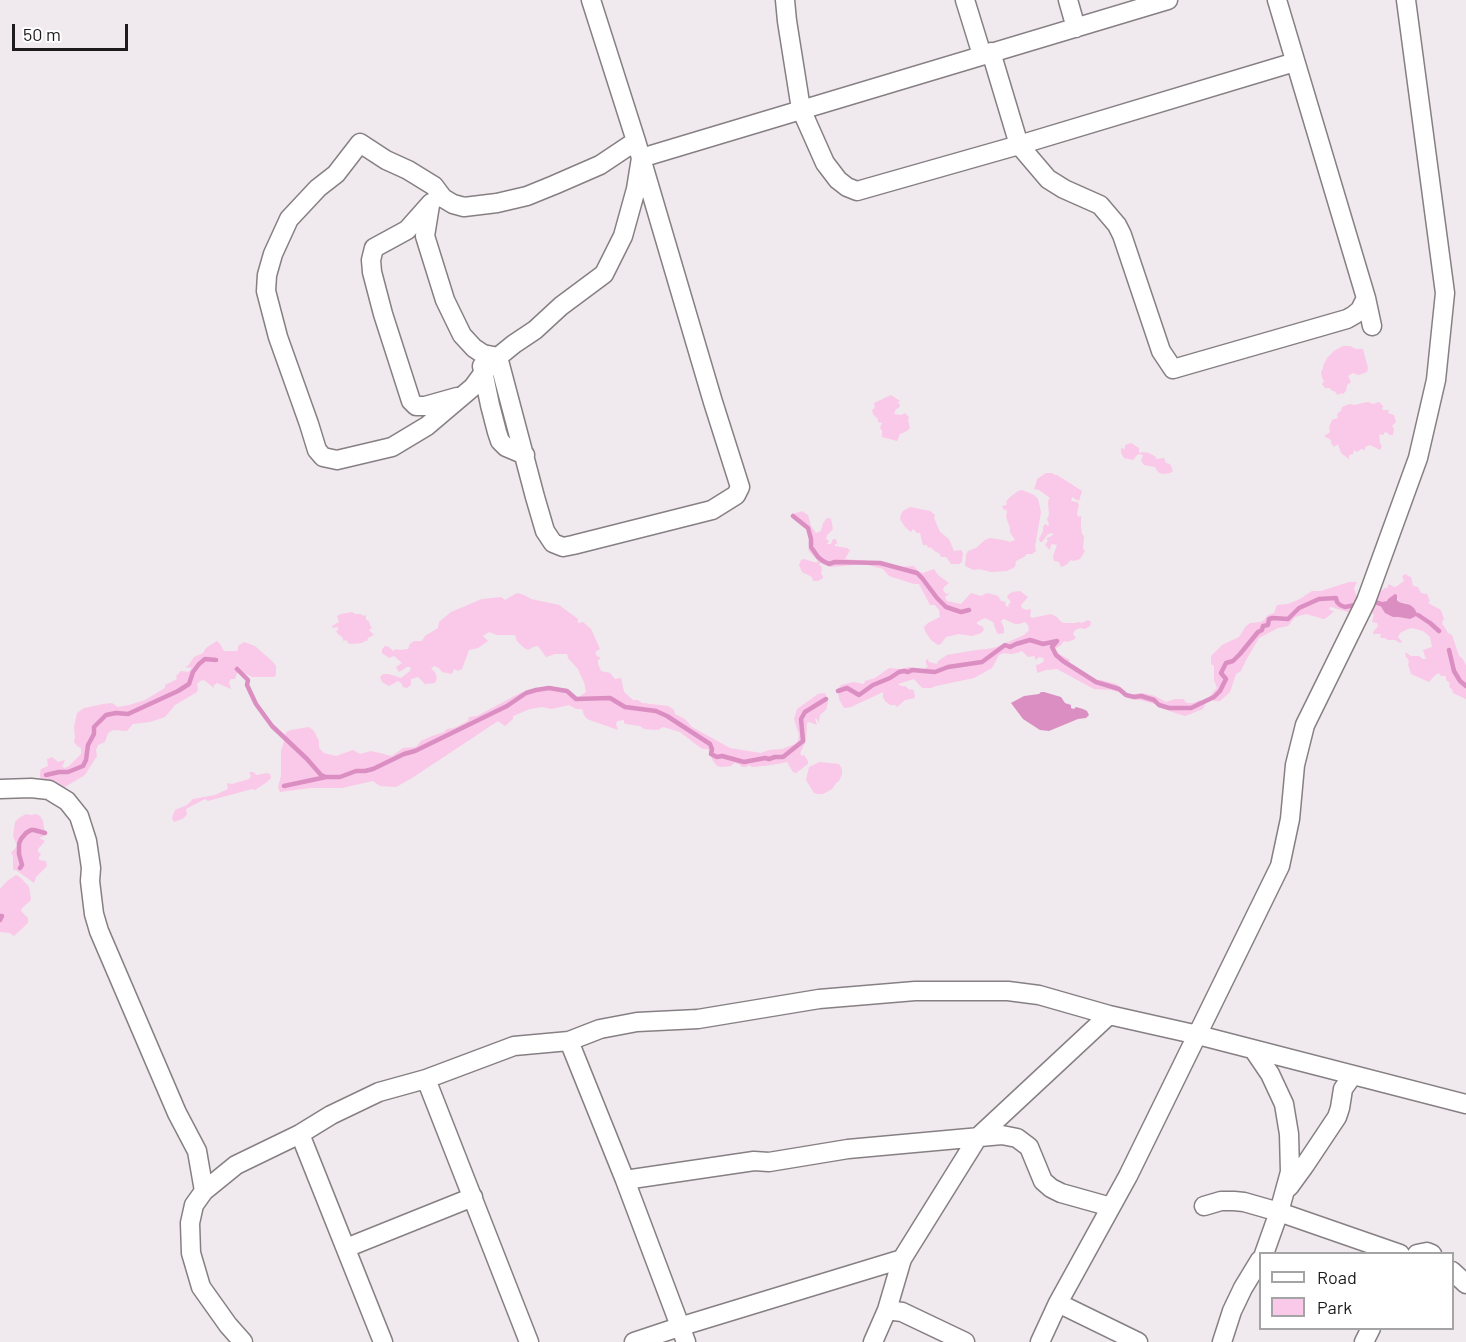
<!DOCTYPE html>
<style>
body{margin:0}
#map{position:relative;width:1466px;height:1342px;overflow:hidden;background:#f0e9ed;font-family:Barlow,sans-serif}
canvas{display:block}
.legend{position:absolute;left:1259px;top:1252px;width:195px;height:78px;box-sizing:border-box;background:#fff;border:2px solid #a5a4a5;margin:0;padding:8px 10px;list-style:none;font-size:18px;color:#1e1b1d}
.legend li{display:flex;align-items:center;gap:12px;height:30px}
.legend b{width:30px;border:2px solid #a5a4a5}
.scale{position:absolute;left:12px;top:24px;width:116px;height:27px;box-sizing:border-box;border:3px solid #1e1b1d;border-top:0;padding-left:8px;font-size:18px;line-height:21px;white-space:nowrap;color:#1e1b1d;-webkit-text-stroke:4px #fff;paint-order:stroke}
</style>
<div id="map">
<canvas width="1466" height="1342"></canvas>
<ul class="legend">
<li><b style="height:8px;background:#fff"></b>Road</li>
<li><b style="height:16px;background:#fac8e8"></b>Park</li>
</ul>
<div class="scale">50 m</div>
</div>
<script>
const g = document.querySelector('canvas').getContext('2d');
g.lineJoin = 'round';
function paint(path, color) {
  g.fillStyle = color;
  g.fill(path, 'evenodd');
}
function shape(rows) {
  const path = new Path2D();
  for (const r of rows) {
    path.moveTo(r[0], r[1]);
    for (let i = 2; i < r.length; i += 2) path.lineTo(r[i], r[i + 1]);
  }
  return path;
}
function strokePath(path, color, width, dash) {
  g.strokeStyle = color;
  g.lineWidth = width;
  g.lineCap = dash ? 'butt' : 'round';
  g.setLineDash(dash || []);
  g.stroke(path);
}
paint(shape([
 [1343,346,1350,346,1356,349,1363,349,1368,368,1367,372,1362,374,1358,375,1353,373,1348,376,1351,382,1347,385,1346,391,1343,394,1341,393,1338,395,1334,391,1331,390,1330,388,1325,388,1322,384,1324,381,1322,378,1321,372,1323,369,1323,366,1327,358,1334,351],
 [891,395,900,401,897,403,900,404,899,408,896,409,894,414,901,415,905,413,909,417,908,421,910,428,907,431,900,434,897,441,882,437,882,430,880,428,882,423,878,422,878,419,873,414,872,410,875,408,874,403],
 [1368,402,1373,404,1379,402,1383,406,1382,410,1389,410,1388,413,1394,415,1396,422,1392,426,1394,429,1393,435,1389,435,1388,433,1385,432,1383,435,1379,434,1380,443,1382,446,1380,450,1370,445,1365,447,1365,450,1361,449,1357,452,1354,450,1353,454,1349,455,1349,459,1341,453,1338,444,1334,447,1331,443,1331,440,1324,436,1330,432,1329,427,1332,420,1338,418,1337,414,1341,411,1342,407,1350,404,1354,405],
 [1131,443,1139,448,1139,453,1143,452,1149,453,1156,457,1156,459,1164,458,1166,463,1170,464,1173,471,1170,473,1162,474,1158,472,1155,467,1144,465,1141,461,1143,455,1138,454,1133,460,1124,458,1121,453,1121,448,1125,449,1125,445],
 [1046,473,1052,473,1055,475,1057,475,1082,491,1079,501,1072,497,1071,501,1077,502,1079,505,1077,513,1078,517,1081,516,1081,527,1082,534,1084,536,1083,549,1085,551,1080,559,1073,561,1071,560,1066,565,1061,567,1059,562,1054,561,1053,556,1057,545,1051,544,1050,550,1045,545,1048,541,1047,540,1047,538,1053,535,1053,533,1048,534,1042,542,1040,542,1039,539,1043,531,1043,527,1045,524,1048,526,1049,524,1047,519,1049,515,1048,501,1050,498,1039,490,1034,489,1036,484,1037,479],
 [1022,490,1034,495,1038,499,1041,512,1035,547,1036,551,1032,554,1027,554,1024,557,1016,561,1015,567,1007,571,991,572,979,569,974,570,965,566,966,555,968,551,976,548,985,540,990,538,1003,540,1010,542,1015,540,1010,532,1010,528,1006,517,1007,512,1006,509,1004,510,1002,506,1006,505,1007,503,1006,502,1009,498,1018,491],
 [910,507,930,511,935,515,934,518,940,532,949,539,954,551,961,550,963,553,962,562,959,564,951,564,946,557,941,557,939,553,936,552,930,547,928,548,927,545,923,545,920,533,917,533,913,529,911,532,905,527,900,519,901,514,903,511],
 [802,511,808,515,811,526,816,533,821,531,823,523,827,518,831,519,833,529,827,535,826,539,829,541,827,544,831,544,833,539,836,539,837,544,835,544,835,546,847,548,850,550,845,559,880,562,897,567,914,566,918,571,923,573,934,569,938,575,949,583,944,587,943,590,946,594,950,593,945,597,947,601,961,604,971,593,981,596,987,593,998,596,1001,601,1006,602,1005,605,1009,608,1008,605,1011,602,1007,597,1008,595,1012,592,1020,591,1028,597,1021,605,1022,608,1026,610,1030,609,1031,611,1030,616,1032,618,1051,614,1057,617,1060,621,1064,623,1075,623,1079,622,1082,623,1088,620,1091,622,1090,626,1085,629,1080,628,1075,630,1073,634,1076,638,1073,640,1067,642,1064,641,1061,645,1055,649,1059,654,1070,660,1068,662,1069,665,1096,682,1101,680,1116,684,1118,685,1122,691,1117,692,1112,690,1094,689,1057,669,1046,670,1037,673,1036,665,1040,664,1044,661,1043,658,1039,657,1036,660,1034,656,1028,657,1022,651,1017,653,1011,654,1004,653,999,655,992,668,974,678,936,686,931,688,922,688,914,679,898,684,901,686,905,686,910,690,912,689,914,691,915,698,905,700,897,707,895,705,890,705,885,701,883,697,883,692,851,707,844,708,839,699,838,689,841,685,853,682,864,684,865,681,875,678,889,668,901,669,909,667,924,669,928,666,926,664,926,660,928,659,929,662,937,664,938,661,947,655,976,650,987,649,997,647,1024,635,1029,630,1028,625,1025,622,1019,624,1015,624,1004,619,1001,621,1004,628,1004,633,999,634,997,633,993,622,985,618,977,622,977,624,983,627,984,630,981,633,972,636,959,634,946,637,941,644,938,645,931,640,925,631,924,627,928,623,940,617,939,610,935,605,930,605,919,584,914,584,889,576,883,569,865,564,831,567,820,563,819,565,822,567,821,574,823,576,823,578,818,581,813,581,812,577,802,572,799,565,801,560,804,559,817,563,817,560,809,551,808,549,811,546,811,540,808,528,793,516,795,513,800,512],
 [1406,574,1408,576,1411,577,1413,586,1418,587,1421,593,1427,594,1430,601,1428,603,1441,610,1444,619,1442,622,1443,625,1444,626,1448,633,1452,635,1459,656,1462,658,1466,665,1466,699,1453,693,1452,689,1449,687,1450,683,1446,680,1446,676,1441,676,1439,673,1435,675,1429,682,1411,674,1408,664,1409,662,1408,659,1406,657,1405,652,1411,656,1419,656,1423,659,1426,659,1423,650,1432,647,1430,637,1423,631,1412,628,1408,629,1400,633,1398,637,1402,642,1400,643,1395,640,1388,640,1385,638,1381,638,1380,636,1382,634,1373,634,1373,632,1378,626,1377,623,1372,622,1374,615,1371,611,1375,602,1381,591,1385,588,1387,588,1389,584,1394,587,1397,586,1404,581,1402,576],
 [1397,597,1399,602,1406,603,1410,619,1398,617,1393,617,1380,605,1382,603],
 [1349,582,1357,582,1354,588,1356,595,1360,596,1351,613,1331,607,1329,608,1330,610,1334,611,1329,616,1324,619,1306,614,1295,617,1288,626,1278,628,1259,638,1246,660,1241,671,1236,674,1230,692,1220,701,1214,701,1210,698,1210,696,1217,688,1214,680,1214,666,1211,664,1211,656,1222,645,1239,637,1246,626,1250,623,1260,622,1264,620,1268,615,1274,613,1277,605,1288,604,1300,599,1312,591,1321,591],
 [517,593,524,595,531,599,559,605,578,619,578,623,583,622,591,629,600,649,595,652,597,656,601,658,598,660,598,664,601,671,610,673,615,679,621,678,624,692,633,700,638,700,642,703,668,706,674,710,675,714,685,719,692,727,730,748,761,753,769,750,782,749,795,744,798,741,799,735,794,719,797,709,818,694,825,693,828,703,826,710,820,715,819,723,816,718,815,719,817,725,809,722,807,723,806,741,800,753,802,756,804,755,808,761,808,764,796,773,793,772,787,762,772,765,752,767,749,765,746,767,742,767,739,764,734,763,731,766,721,767,717,766,713,761,708,749,703,749,698,746,680,732,663,727,658,730,644,729,640,726,626,724,624,723,624,720,617,721,616,724,618,730,587,719,584,715,582,709,576,709,569,705,552,709,542,707,530,709,513,716,513,719,505,726,498,721,412,778,396,787,380,786,373,781,342,788,310,788,280,792,278,787,281,776,281,751,283,745,286,732,291,730,309,727,314,731,319,741,319,748,324,753,336,756,353,750,360,754,371,751,392,756,403,748,416,747,421,741,432,736,444,732,447,729,454,728,468,721,469,717,477,716,522,692,526,693,549,688,567,691,576,699,586,692,584,682,580,674,578,669,568,658,567,654,555,654,546,657,538,646,533,647,528,650,523,647,517,641,515,635,497,635,489,632,483,636,488,641,478,648,469,650,462,669,458,671,454,669,452,674,442,672,439,668,434,666,431,669,435,672,437,678,435,683,425,684,418,677,411,679,411,685,407,688,403,687,401,683,398,681,389,686,382,682,380,677,383,674,389,674,401,678,410,671,411,667,407,667,399,672,396,667,402,663,394,656,389,658,382,653,382,649,385,646,389,647,393,651,396,649,400,650,408,649,410,644,414,641,422,641,425,636,438,628,439,622,451,612,482,599,501,597,505,600],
 [352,612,355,614,361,614,363,616,365,615,366,617,366,620,369,621,370,625,372,628,369,630,374,635,368,638,367,641,365,641,362,643,349,644,346,640,343,641,343,638,338,634,336,631,338,630,338,627,333,628,332,626,339,622,337,616,341,614],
 [217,641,220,644,224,651,237,651,238,649,238,646,244,642,255,646,272,661,276,666,276,675,274,677,252,677,246,674,244,675,246,677,239,673,237,673,235,679,231,679,229,682,231,689,217,683,214,685,214,688,204,680,200,681,197,684,198,688,197,692,175,705,165,717,150,722,133,724,127,731,113,730,108,733,105,742,98,745,96,750,97,756,85,775,70,784,61,789,55,781,47,782,40,777,40,773,41,769,48,766,47,759,52,757,58,762,65,760,62,767,65,768,69,766,81,754,81,748,77,746,74,742,75,737,74,727,77,713,84,708,103,704,112,703,118,707,129,705,145,700,165,688,165,685,177,679,176,676,181,671,188,672,191,669,191,667,188,668,185,667,188,666,194,657,203,653,206,648],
 [1143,693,1155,696,1166,702,1175,699,1183,699,1187,703,1193,703,1200,700,1204,701,1205,705,1203,709,1185,716,1172,712,1155,704,1140,700,1136,700,1126,695],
 [819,762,839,764,842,769,842,774,839,781,836,783,832,789,823,794,818,794,814,793,806,780,809,767],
 [249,772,253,772,257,775,267,773,270,774,271,778,267,782,255,790,252,789,208,801,205,799,186,809,187,814,184,818,174,822,172,818,175,810,187,805,193,799,215,795,228,789,227,783,232,784,249,779,251,776],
 [26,814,31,815,36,814,40,816,43,821,45,833,44,836,39,838,45,841,38,849,38,852,41,854,39,857,39,860,46,861,47,866,36,877,34,883,16,870,13,870,13,856,11,853,19,844,16,843,13,836,15,822,19,818],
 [16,875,21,878,29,887,31,900,22,908,21,911,28,918,28,923,14,936,10,933,0,932,0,889,7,881]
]), '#fac8e8');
paint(shape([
 [1395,594,1397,595,1397,600,1399,602,1410,605,1414,608,1418,615,1410,619,1398,617,1393,617,1385,613,1380,605,1382,602,1387,601,1388,599],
 [1041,692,1044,692,1061,697,1065,703,1071,705,1071,708,1074,709,1076,707,1083,709,1087,711,1089,715,1086,718,1078,719,1049,731,1040,730,1023,719,1011,703,1024,696,1039,694]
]), '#db8ec2');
strokePath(shape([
 [793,516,808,528,811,539,811,547,818,557,823,561,829,564,835,562,880,563,917,573,922,578,937,598,946,607,961,612,969,610],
 [1375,602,1381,604],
 [1418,615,1430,623,1439,631],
 [1449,650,1454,671,1460,681,1466,686],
 [237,669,248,680,247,685,256,704,272,726,307,759,321,775,326,777],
 [838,691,847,688,859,695,873,685,890,678,899,672,904,671,908,672,912,670,935,672,948,667,982,662,1005,645,1010,647,1016,644,1030,640,1043,644,1057,641,1052,647,1056,655,1063,661,1096,682,1119,689,1126,695,1134,697,1141,696,1154,700,1159,705,1169,708,1191,708,1214,697,1220,691,1226,679,1221,673,1226,663,1233,661,1240,654,1258,632,1262,630,1263,626,1268,625,1269,619,1273,618,1288,619,1299,608,1319,599,1336,598,1337,602,1340,605,1345,607,1355,605],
 [46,775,59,772,68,772,83,766,86,760,88,745,94,734,94,727,106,715,116,713,128,714,178,691,189,684,193,672,199,664,205,659,216,660],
 [284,786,326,777,340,777,356,771,365,771,373,769,404,754,415,751,507,706,526,693,536,690,549,688,567,691,576,699,610,698,625,707,656,711,667,716,710,744,712,749,711,754,717,757,722,756,744,762,765,758,769,759,775,757,783,757,803,741,801,719,805,712,826,699],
 [20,868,22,865,19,854,19,844,21,839,26,833,31,830,34,830,45,833],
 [0,916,2,916,0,920]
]), '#db8ec2', 4.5);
const minor = shape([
 [785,0,787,21,801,109,825,163,838,180,847,187,857,191,1019,145,1295,62],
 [965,0,982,55],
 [1068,0,1076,28],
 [991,52,1019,145,1048,179,1064,189,1100,205,1117,225,1122,235,1161,351,1173,369,1347,319,1354,315,1360,310,1366,298,1277,0],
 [636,141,600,165,554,185,527,196,497,203,464,207,453,204,443,198,434,186,408,170,386,160,360,143,336,174,318,188,289,219,273,254,267,275,266,291,278,337,309,424,317,450,323,457,337,460,392,447,427,426,473,387,484,372,498,357,514,344,535,330,561,306,604,274,623,236,636,189,641,158,1168,0],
 [431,203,407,230,374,248,371,260,372,272,383,314,411,401,416,406,425,406,457,397],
 [430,205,425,236,445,300,462,335,474,348,483,354,498,357],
 [1366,298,1372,326],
 [498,357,535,497,545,531,553,543,563,547,573,545,712,510,736,495,740,487,713,402,636,141,591,0],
 [482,366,490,405,497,432,500,441,506,447,525,455],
 [0,789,31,788,49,790,67,801,79,816,87,841,91,868,90,881,94,914,99,931,177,1113,197,1151,204,1191],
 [569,1041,625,1180,686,1342],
 [1253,1049,1270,1074,1284,1104,1289,1134,1290,1172,1279,1212,1264,1254],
 [426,1079,529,1342],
 [300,1134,383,1342],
 [625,1180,754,1161,769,1162,848,1149,1002,1135,1017,1138,1029,1147,1043,1181,1051,1188,1061,1193,1111,1207],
 [1289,1187,1305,1165,1337,1117,1340,1108,1343,1089,1353,1075],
 [1204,1206,1221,1201,1234,1201,1244,1202,1279,1212,1400,1254],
 [346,1248,473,1197],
 [1417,1254,1427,1252,1432,1254],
 [1452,1271,1466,1284],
 [1058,1303,1138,1342],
 [887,1310,902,1312,965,1342],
 [243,1342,228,1325,201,1287,191,1253,190,1223,194,1205,204,1191,236,1165,300,1134,331,1115,379,1092,426,1079,514,1046,569,1041,600,1029,637,1022,698,1019,819,999,915,991,1008,991,1039,995,1109,1015,1198,1035,1466,1104],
 [634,1342,679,1327,902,1259],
 [873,1342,887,1310,902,1259,978,1137,1109,1015],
 [1040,1342,1058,1303,1128,1176,1280,866,1290,819,1295,765,1305,725,1366,601,1418,458,1436,380,1445,293,1406,0],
 [1222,1342,1232,1311,1243,1288,1260,1260],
 [1364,1342,1371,1328]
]);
strokePath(minor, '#867f83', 21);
strokePath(minor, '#fff', 18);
</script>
